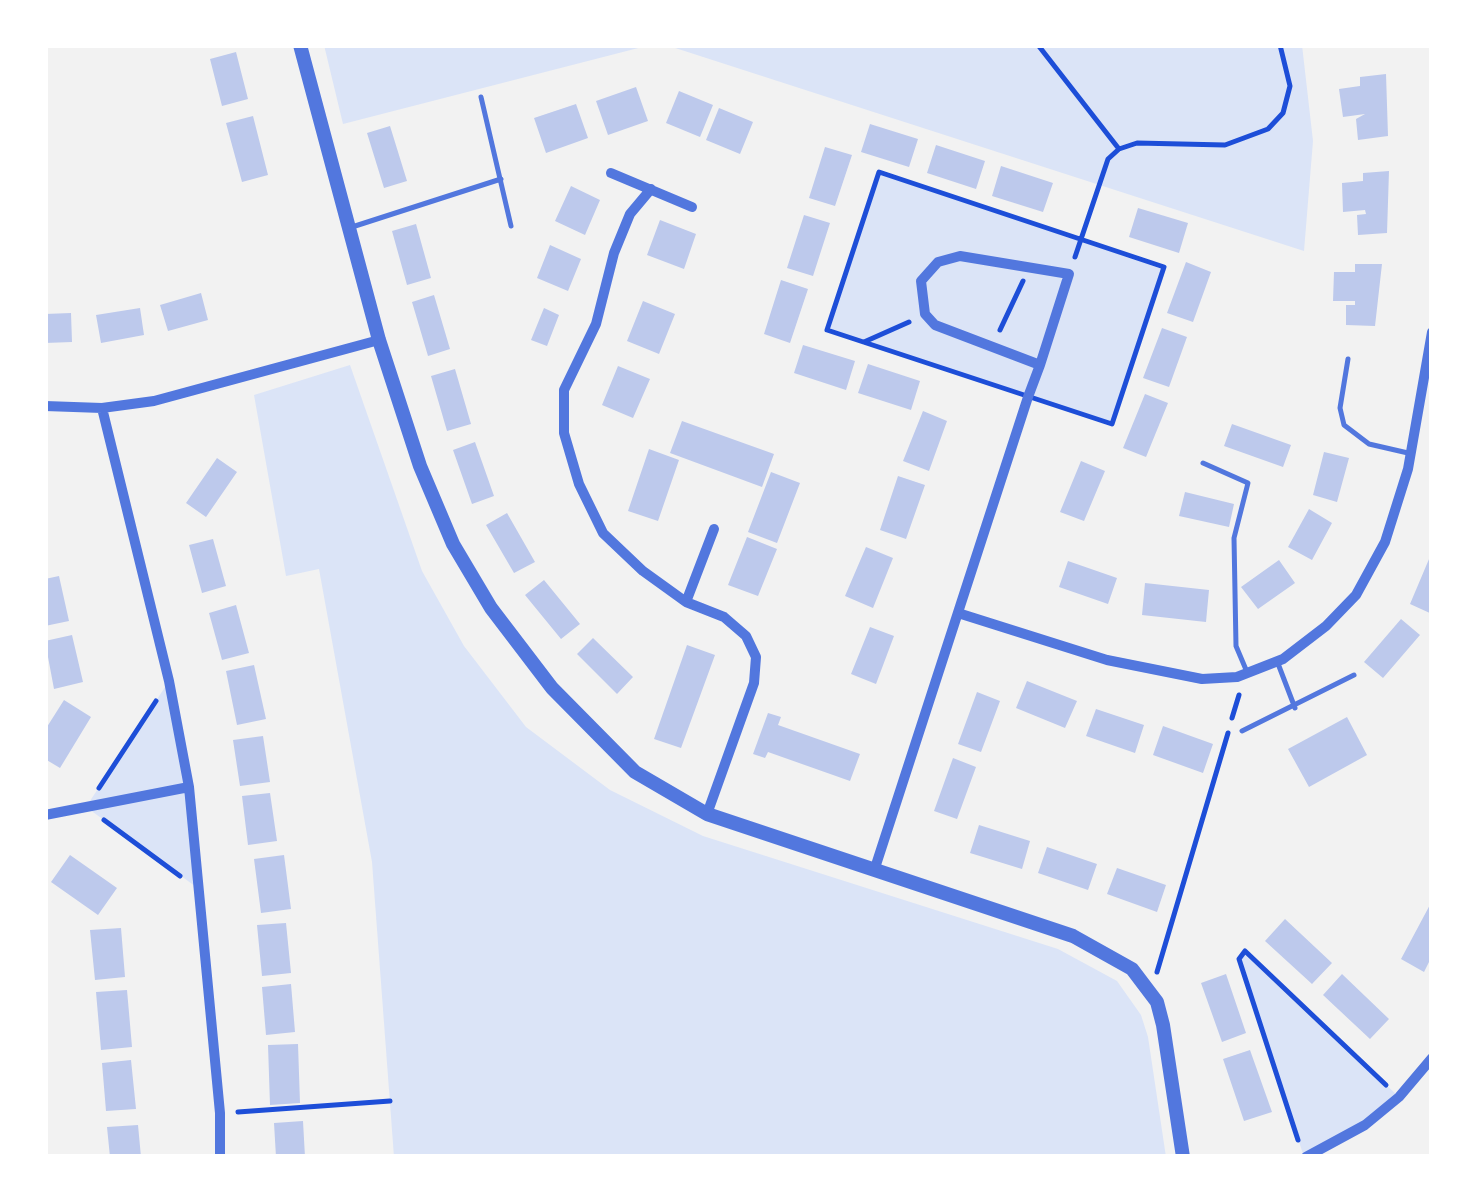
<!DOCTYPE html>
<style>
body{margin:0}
#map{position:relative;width:1477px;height:1202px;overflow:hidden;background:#f2f2f2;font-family:"Work Sans",sans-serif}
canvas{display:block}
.frame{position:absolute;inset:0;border:48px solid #fff;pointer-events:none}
</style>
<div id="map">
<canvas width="1477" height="1202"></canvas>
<div class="frame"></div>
</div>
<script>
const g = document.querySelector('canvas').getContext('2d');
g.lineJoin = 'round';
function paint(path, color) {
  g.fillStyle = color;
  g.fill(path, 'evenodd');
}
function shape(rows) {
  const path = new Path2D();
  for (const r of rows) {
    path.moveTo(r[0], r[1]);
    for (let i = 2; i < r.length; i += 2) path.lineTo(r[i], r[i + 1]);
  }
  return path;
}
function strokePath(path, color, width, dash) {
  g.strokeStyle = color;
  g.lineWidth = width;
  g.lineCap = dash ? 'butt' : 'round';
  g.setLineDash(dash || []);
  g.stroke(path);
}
paint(shape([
 [324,45,650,45,343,124],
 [666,45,1302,45,1313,141,1304,251],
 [879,172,1164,267,1112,424,827,330],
 [350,365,422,571,464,646,526,727,610,790,703,836,1058,949,1117,981,1141,1015,1148,1037,1166,1157,394,1157,372,862,319,569,286,576,254,395],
 [169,681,199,889,86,807],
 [1245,951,1399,1097,1365,1125,1304,1157,1239,959]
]), '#dbe4f7');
paint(shape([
 [236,52,248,99,222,106,210,59],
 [1386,74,1388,136,1358,140,1356,119,1365,114,1343,117,1339,89,1360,86,1360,77],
 [636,87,648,121,608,135,596,101],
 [679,91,713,105,700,137,666,123],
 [576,104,588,138,546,153,534,118],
 [719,108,753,122,740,154,706,140],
 [253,116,268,175,242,182,226,123],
 [870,124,918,139,909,167,861,152],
 [390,126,407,181,384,188,367,133],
 [936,145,985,161,976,189,927,173],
 [825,147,852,155,835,206,809,198],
 [1001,166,1053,183,1043,212,992,196],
 [1389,171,1387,233,1358,235,1357,215,1366,214,1365,210,1343,212,1342,183,1363,181,1363,173],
 [571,186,600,200,585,235,555,221],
 [1138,208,1188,223,1179,253,1129,237],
 [804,215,830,223,813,276,787,268],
 [660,220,696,234,684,269,647,255],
 [416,224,431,278,407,285,392,231],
 [550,245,581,259,568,291,537,278],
 [1186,262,1211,272,1193,322,1167,313],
 [1355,264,1382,264,1375,326,1346,325,1346,305,1355,305,1355,301,1333,301,1334,272,1355,272],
 [781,280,808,289,790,343,764,334],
 [201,293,208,320,168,331,160,305],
 [434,295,450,349,428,356,412,302],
 [643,301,675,314,659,354,627,341],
 [140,308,144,335,101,343,96,315],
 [544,308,559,315,547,346,531,340],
 [71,313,72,342,45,343,45,314],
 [1162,328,1187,337,1169,387,1143,378],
 [803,345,855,361,846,390,794,373],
 [868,364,920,381,911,410,858,393],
 [618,366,650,379,633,418,602,405],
 [455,369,471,424,447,431,431,376],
 [1145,394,1168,403,1146,457,1123,448],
 [923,411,947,421,929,471,903,461],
 [682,421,774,454,762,487,670,453],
 [1232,424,1291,445,1283,467,1224,446],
 [475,442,494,496,472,504,453,450],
 [649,449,679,460,658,521,628,511],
 [1324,452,1349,458,1337,502,1313,495],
 [217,458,237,472,206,517,186,503],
 [1081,461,1105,471,1084,521,1060,512],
 [771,472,800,483,777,543,748,532],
 [898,476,925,485,906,539,880,530],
 [1185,492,1234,504,1229,527,1179,516],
 [1309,509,1332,523,1312,560,1288,547],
 [507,513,535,562,514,573,486,525],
 [747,537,777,549,758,596,728,585],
 [213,539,226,586,202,593,189,545],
 [866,547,893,558,873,608,845,596],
 [1432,552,1432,614,1410,604],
 [1279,560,1295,583,1258,609,1241,587],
 [1068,561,1117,578,1108,604,1059,587],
 [59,576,69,621,45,626,45,579],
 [544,580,580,624,561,639,525,595],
 [1145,583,1209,590,1206,622,1142,615],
 [236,605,249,653,222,660,209,613],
 [1401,619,1420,635,1383,678,1364,662],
 [870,627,894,636,876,684,851,674],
 [72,635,83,682,54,689,45,641],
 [593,638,633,677,617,694,577,654],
 [687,645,715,655,681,748,654,739],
 [254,665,266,719,237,725,226,671],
 [1027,681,1077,701,1065,728,1016,708],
 [977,692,1000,701,981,752,958,744],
 [64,700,91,717,60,768,45,759,45,730],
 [1096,709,1144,725,1135,753,1086,736],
 [768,713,781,717,778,725,860,754,850,781,768,752,765,758,753,754],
 [1347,717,1367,755,1309,787,1288,749],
 [1163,726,1213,744,1203,773,1153,755],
 [263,736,270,782,240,786,233,740],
 [953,758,976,767,957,819,934,811],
 [270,793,277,841,248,845,242,796],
 [979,825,1030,841,1022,869,970,853],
 [1047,847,1097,864,1088,890,1038,873],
 [70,855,117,888,98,915,51,882],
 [284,855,291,909,261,913,254,859],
 [1117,868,1166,885,1157,912,1107,894],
 [1432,901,1432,956,1424,972,1401,959],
 [1285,919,1332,963,1312,984,1265,941],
 [286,923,291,973,262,976,257,925],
 [121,928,125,977,95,980,90,930],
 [1226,974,1246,1033,1222,1042,1201,983],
 [1342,974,1389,1019,1370,1039,1323,995],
 [291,984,295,1032,266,1035,262,987],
 [127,990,132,1047,101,1050,96,992],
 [298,1044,300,1103,270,1105,268,1045],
 [1250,1050,1272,1112,1244,1121,1223,1059],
 [131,1060,136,1109,106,1111,102,1063],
 [303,1121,305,1157,276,1157,274,1123],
 [138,1125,141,1157,110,1157,107,1127]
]), '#bdc9ec');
strokePath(shape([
 [1038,45,1119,149],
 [879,172,1164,267,1112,424,827,330,879,172],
 [1075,257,1108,159,1119,149,1137,143,1225,145,1268,129,1283,113,1290,86,1280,45],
 [1000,330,1023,281],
 [864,342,909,322],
 [1232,718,1239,695],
 [99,788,156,701],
 [104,820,180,876],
 [1157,972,1228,733],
 [238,1112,390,1101],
 [1298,1140,1239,959,1245,951,1386,1085]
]), '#1d4ed8', 5);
strokePath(shape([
 [481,97,511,226],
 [352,227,501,179],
 [1348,359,1340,408,1344,425,1369,444,1408,453],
 [1203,463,1248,483,1234,538,1236,646,1247,672],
 [1277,661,1295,708],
 [1242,731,1354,675]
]), '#5277de', 5);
strokePath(shape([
 [611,173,692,207],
 [651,189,630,214,614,253,596,324,564,390,564,433,579,484,603,533,643,571,686,602,724,617,746,636,756,657,754,683,707,814],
 [45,406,102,408,154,401,379,340],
 [102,408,169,681,189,787,220,1113,220,1157],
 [686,602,714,529],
 [958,613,1107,660,1202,679,1237,677,1283,659,1326,626,1356,595,1385,542,1408,469,1432,332],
 [45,815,189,787],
 [874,871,1028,397,1040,365,1069,274,960,256,938,262,921,281,925,314,935,325,1040,365],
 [1306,1157,1365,1125,1399,1097,1432,1058]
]), '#5277de', 10);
strokePath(shape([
 [300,45,379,340,420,466,453,544,491,608,552,688,635,772,707,814,1073,936,1132,969,1157,1002,1163,1025,1183,1157]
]), '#5277de', 14);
</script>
